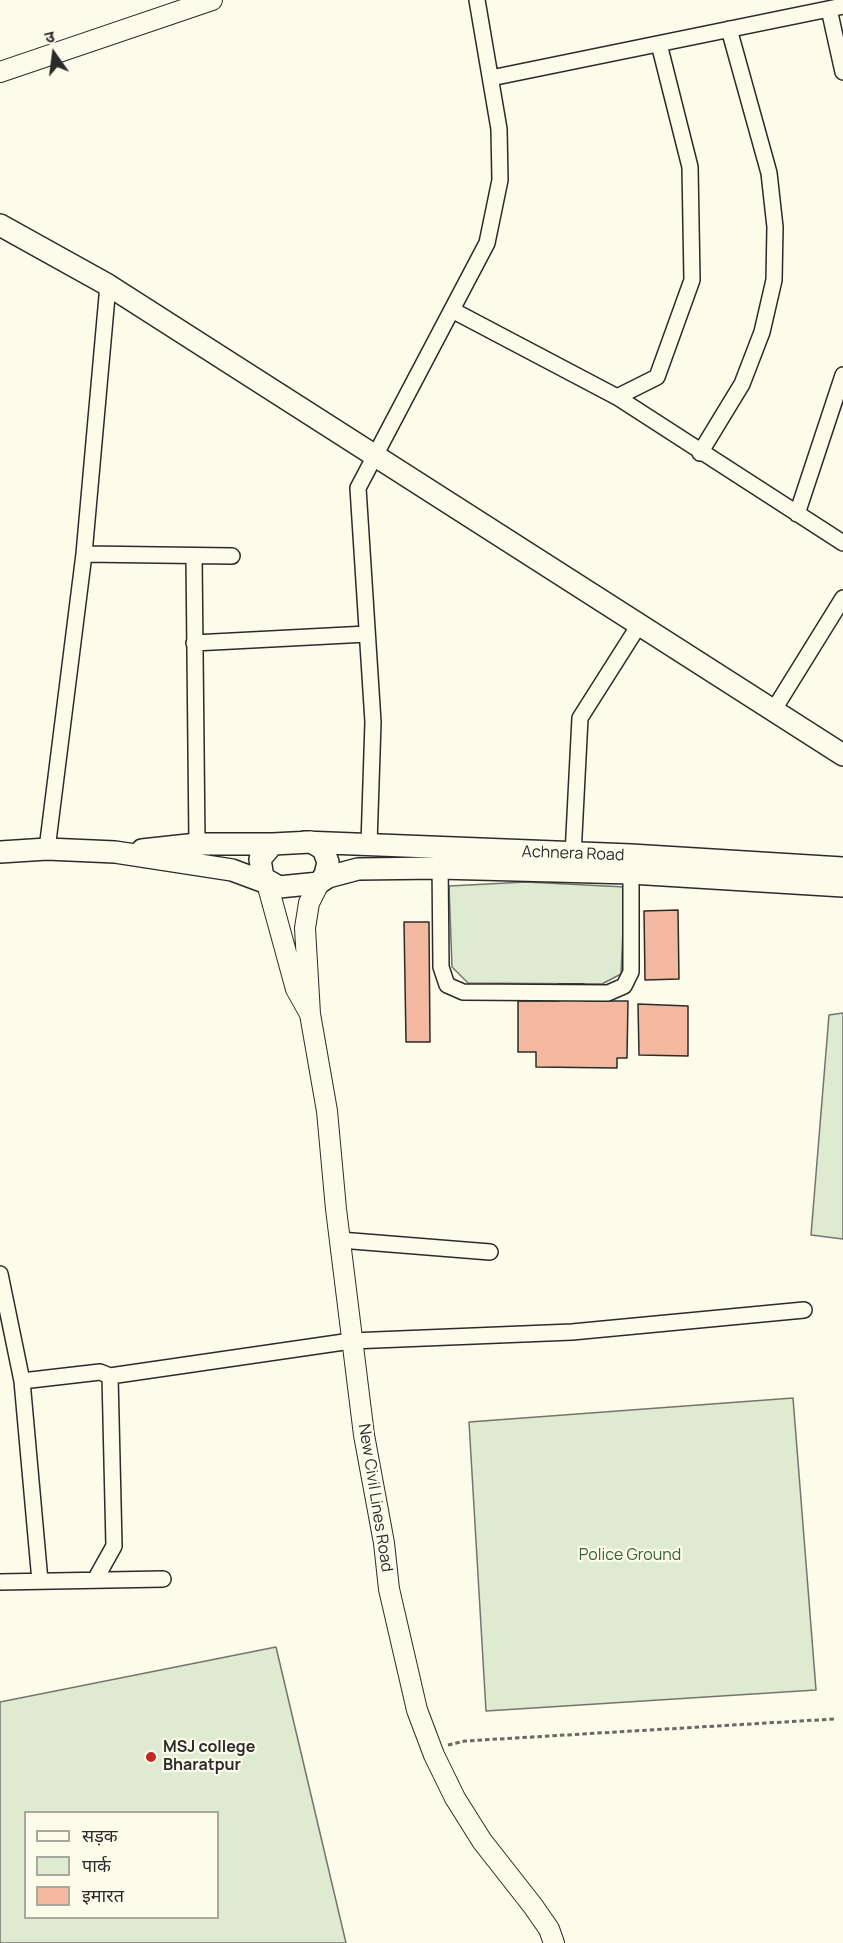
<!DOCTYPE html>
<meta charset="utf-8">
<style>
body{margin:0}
#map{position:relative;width:843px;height:1943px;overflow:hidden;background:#fdfbea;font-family:Manrope,"Noto Sans Devanagari",sans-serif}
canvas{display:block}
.legend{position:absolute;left:24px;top:1811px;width:195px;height:108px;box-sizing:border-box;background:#fdfbea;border:2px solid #a9a89e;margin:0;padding:8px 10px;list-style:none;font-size:18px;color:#2b2b2b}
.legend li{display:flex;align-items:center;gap:12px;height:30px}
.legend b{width:30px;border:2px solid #a9a89e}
.north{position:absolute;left:24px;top:24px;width:60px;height:60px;-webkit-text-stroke:4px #fdfbea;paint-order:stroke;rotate:346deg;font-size:16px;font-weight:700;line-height:24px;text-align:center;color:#2b2b2b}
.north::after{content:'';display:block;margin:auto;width:21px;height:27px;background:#2b2b2b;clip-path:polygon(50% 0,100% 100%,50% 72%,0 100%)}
</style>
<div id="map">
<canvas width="843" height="1943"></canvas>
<ul class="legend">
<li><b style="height:8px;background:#fdfbea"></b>सड़क</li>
<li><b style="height:16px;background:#deebd1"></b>पार्क</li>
<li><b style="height:16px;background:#f2b8a0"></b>इमारत</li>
</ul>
<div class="north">उ</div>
</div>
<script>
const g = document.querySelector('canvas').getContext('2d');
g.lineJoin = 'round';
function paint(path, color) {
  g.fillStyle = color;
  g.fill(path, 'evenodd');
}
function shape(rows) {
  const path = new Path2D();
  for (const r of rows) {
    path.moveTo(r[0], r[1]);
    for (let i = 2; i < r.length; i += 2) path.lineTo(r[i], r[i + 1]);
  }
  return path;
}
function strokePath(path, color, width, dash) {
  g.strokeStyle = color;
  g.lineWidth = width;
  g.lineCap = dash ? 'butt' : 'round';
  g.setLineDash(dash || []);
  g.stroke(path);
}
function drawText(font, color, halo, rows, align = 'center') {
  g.font = font + ' Manrope,sans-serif';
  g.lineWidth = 4.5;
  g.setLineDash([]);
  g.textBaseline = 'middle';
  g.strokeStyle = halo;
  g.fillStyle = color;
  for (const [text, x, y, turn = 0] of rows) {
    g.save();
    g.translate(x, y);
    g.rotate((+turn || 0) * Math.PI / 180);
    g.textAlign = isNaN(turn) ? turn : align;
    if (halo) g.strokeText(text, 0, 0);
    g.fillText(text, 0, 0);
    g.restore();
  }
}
const green = shape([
 [526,882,625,887,621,974,602,984,468,983,452,967,449,886,526,882],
 [843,1013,843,1239,811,1235,829,1015,843,1013],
 [793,1398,816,1690,486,1711,469,1422,793,1398],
 [276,1647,346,1943,0,1943,0,1702,276,1647],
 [26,1812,218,1812,218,1918,26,1918,26,1812]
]);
paint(green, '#deebd1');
strokePath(green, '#74746e', 1.5);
const building = shape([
 [678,910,679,979,645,980,644,911,678,910],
 [404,922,429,922,430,1042,406,1042,404,922],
 [559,984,584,984,584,1001,628,1001,627,1058,617,1058,617,1068,536,1067,536,1052,518,1052,518,1001,559,1001,559,984],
 [638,1004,688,1006,688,1056,639,1055,638,1004]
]);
paint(building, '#f2b8a0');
strokePath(building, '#2b2b2b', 1.5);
const minor = shape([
 [829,9,843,72],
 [491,78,843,6],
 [452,310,617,397,843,543],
 [617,397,657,377,692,280,690,167,659,44],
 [700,453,742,384,762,332,774,280,775,227,769,173,729,29],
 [797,514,843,375],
 [84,554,232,556],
 [194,557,197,844],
 [194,643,367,634],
 [773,711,843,598],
 [369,844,373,722,358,488,487,243,500,180,499,129,477,0],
 [47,849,84,554,108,285],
 [573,855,580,718,639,625],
 [440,860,441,967,447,985,463,992,608,993,624,986,631,972,631,864],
 [340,1240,490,1252],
 [0,1274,22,1381,40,1581],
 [22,1381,100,1372,110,1376,351,1341,572,1332,804,1310],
 [95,1580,114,1546,110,1376],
 [0,1582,163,1579]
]);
const tertiary = shape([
 [0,72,212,0],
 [267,883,296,989,310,1014,305,928,309,903,319,883],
 [310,1014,327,1111,336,1209,364,1435,384,1543,389,1589,417,1710,434,1755,455,1798,482,1841,533,1906,549,1929,554,1943]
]);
const secondary = shape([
 [0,225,108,285,843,755],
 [304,842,631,855,843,868],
 [311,842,323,849,328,862,325,875,319,883,279,887,263,878,260,859,273,844,311,842],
 [142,850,197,844,273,844],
 [0,852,47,849,115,852,232,870,267,883],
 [319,883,328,877,358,869,439,868,631,873,843,886]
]);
strokePath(minor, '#2b2b2b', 18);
strokePath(tertiary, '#2b2b2b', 22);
strokePath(secondary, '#2b2b2b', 24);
strokePath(shape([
 [448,1745,465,1741,834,1719]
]), '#6a6964', 3, [4.5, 3]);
strokePath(minor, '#fdfbea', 15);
strokePath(tertiary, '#fdfbea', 20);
strokePath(secondary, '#fdfbea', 21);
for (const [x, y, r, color] of [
 [151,1757,6,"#c62828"]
]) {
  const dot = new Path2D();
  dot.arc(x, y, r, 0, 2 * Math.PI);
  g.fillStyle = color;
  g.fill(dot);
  strokePath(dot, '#fdfbea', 2);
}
drawText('16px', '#2b2b2b', '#fdfbea', [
 ["Achnera Road",573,854,2],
 ["New Civil Lines Road",375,1498,81]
]);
drawText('16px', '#34623c', '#fdfbea', [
 ["Police Ground",630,1556]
]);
drawText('bold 16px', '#2b2b2b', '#fdfbea', [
 ["MSJ college",163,1748],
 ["Bharatpur",163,1766]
], 'left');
</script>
